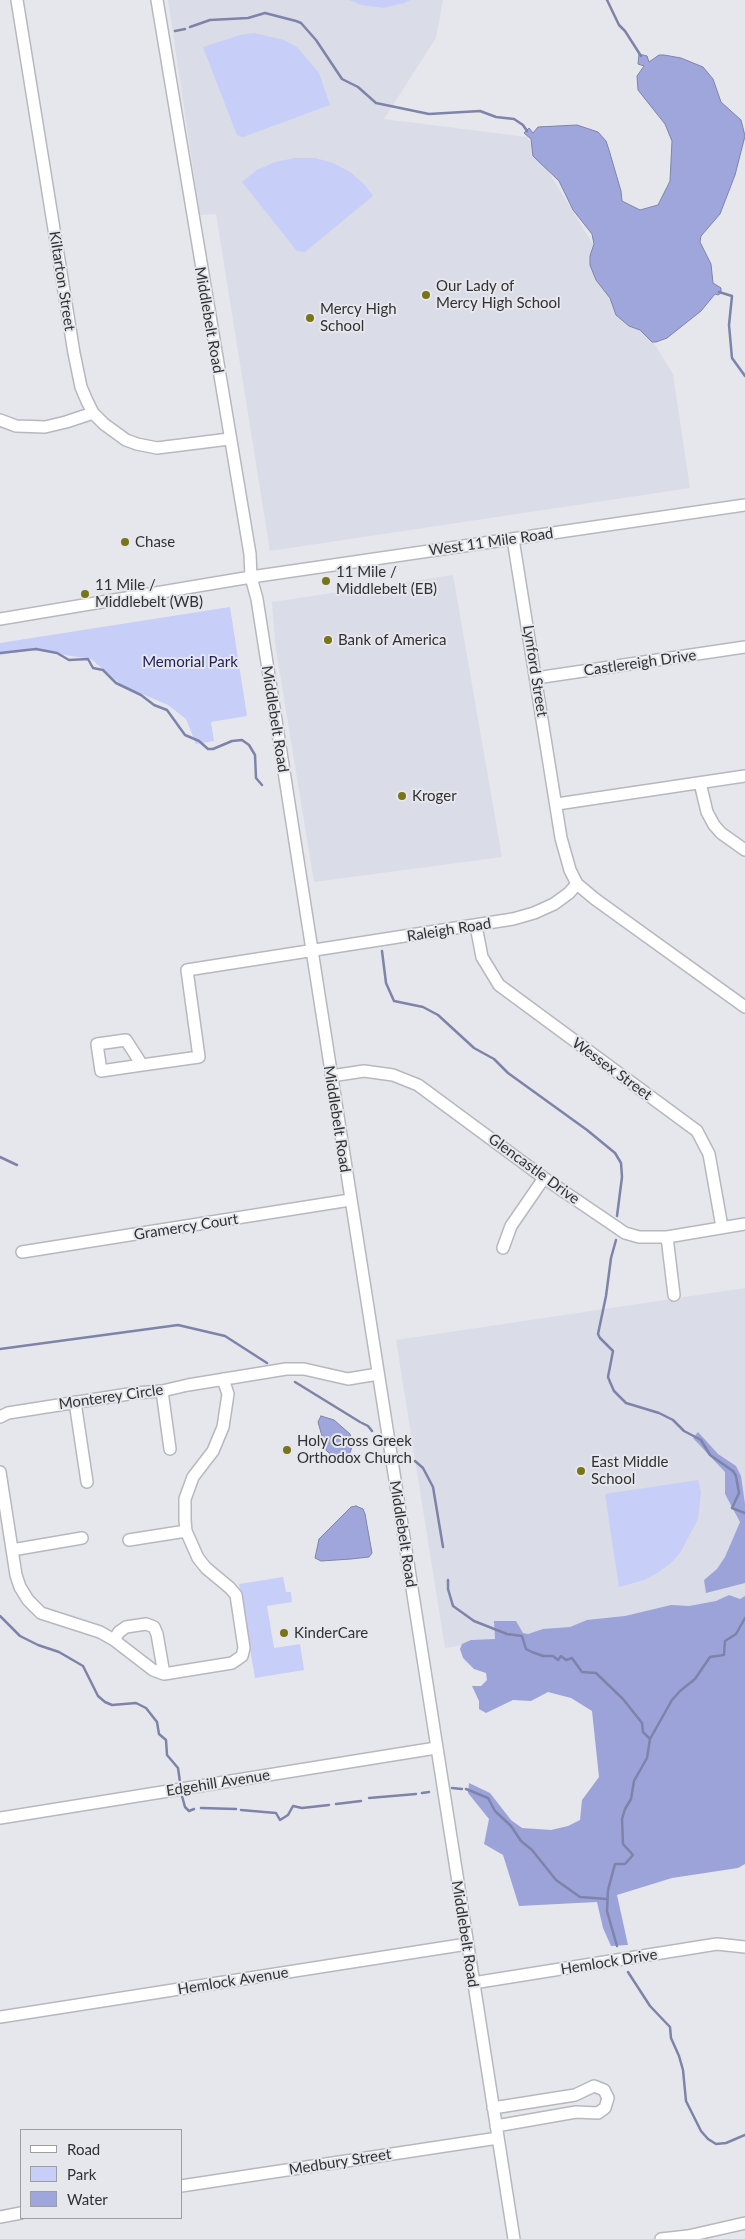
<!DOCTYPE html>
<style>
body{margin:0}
#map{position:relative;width:745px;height:2239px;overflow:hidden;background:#e6e7ec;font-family:Lato,sans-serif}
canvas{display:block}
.legend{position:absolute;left:20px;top:2129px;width:162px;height:90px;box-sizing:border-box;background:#e6e7ec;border:1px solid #9e9ea2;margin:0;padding:6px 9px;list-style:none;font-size:15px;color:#313133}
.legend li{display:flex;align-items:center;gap:10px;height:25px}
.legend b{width:25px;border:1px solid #9e9ea2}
</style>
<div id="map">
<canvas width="745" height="2239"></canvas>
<ul class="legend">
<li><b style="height:6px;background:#fff"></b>Road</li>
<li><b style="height:14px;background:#c7cef8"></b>Park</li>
<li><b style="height:14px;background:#9fa6dc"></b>Water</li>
</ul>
</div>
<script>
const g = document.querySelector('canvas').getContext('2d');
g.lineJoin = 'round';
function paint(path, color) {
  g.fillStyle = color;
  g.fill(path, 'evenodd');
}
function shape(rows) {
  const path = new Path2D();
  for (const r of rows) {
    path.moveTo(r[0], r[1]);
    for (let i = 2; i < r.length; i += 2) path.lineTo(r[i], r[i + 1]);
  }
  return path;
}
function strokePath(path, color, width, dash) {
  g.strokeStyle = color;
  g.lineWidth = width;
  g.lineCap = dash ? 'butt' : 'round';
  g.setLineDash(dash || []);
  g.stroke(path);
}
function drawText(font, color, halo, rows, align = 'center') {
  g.font = font + ' Lato,sans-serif';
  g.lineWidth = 4;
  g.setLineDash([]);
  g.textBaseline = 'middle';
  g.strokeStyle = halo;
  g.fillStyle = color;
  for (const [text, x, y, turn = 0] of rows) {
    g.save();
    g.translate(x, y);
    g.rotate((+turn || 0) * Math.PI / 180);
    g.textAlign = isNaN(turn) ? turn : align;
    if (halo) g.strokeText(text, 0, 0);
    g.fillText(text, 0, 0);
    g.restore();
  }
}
paint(shape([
 [168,0,443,0,436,38,384,119,527,137,673,374,690,488,270,551,216,214,200,215],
 [453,575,502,857,314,882,275,643,272,602],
 [745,1288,745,1603,445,1648,396,1340]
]), '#dadce8');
paint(shape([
 [349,0,410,0,404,3,383,8,362,5],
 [254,33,284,40,297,47,319,73,330,105,243,137,237,135,203,47,240,35],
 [295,158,315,158,333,163,350,172,364,184,373,196,305,252,297,251,242,182,257,170,275,162],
 [230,607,247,716,211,722,214,741,196,744,186,719,168,705,123,686,91,659,33,650,0,655,0,643],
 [698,1480,701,1492,698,1519,680,1553,671,1563,659,1572,644,1580,619,1587,605,1494],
 [283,1577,286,1592,291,1592,292,1602,267,1606,274,1648,300,1644,304,1670,255,1678,239,1584]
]), '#c7cef8');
paint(shape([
 [698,1432,718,1454,736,1466,741,1476,745,1504,745,1583,706,1593,704,1580,717,1569,725,1557,740,1522,725,1494,725,1472,693,1438],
 [729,1595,740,1599,745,1596,745,1864,738,1868,672,1878,617,1895,628,1945,611,1946,603,1928,597,1902,519,1906,503,1855,484,1844,489,1819,468,1793,469,1783,490,1793,511,1820,522,1828,551,1830,568,1826,580,1820,582,1800,599,1777,592,1711,571,1698,548,1692,531,1701,513,1700,486,1713,479,1709,479,1701,472,1686,481,1686,487,1680,486,1673,474,1669,463,1658,460,1649,462,1644,471,1640,495,1639,494,1621,516,1621,523,1633,528,1634,543,1629,570,1627,587,1620,625,1616,671,1605,689,1606,716,1601]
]), '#9ca3d9');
const water = shape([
 [639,54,647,56,649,62,659,55,664,55,681,58,703,67,713,79,721,102,741,120,745,136,735,175,720,214,701,236,700,242,711,264,713,283,721,288,721,293,718,295,715,294,701,311,667,338,656,342,652,342,640,330,629,326,616,315,610,298,596,280,590,265,590,256,594,244,592,234,573,210,559,181,533,156,531,139,524,133,529,128,533,133,538,127,577,125,598,132,606,141,609,150,621,191,622,201,640,210,658,205,670,181,672,141,665,124,638,90,637,76,644,66,638,64,639,54],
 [321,1416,334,1420,350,1434,353,1444,348,1458,333,1457,326,1450,318,1422,321,1416],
 [356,1506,363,1509,365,1514,372,1553,369,1557,351,1559,321,1561,315,1558,319,1539,351,1507,356,1506]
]);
paint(water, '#9fa6dc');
strokePath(water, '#7e83a9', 1);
strokePath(shape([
 [607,0,619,25,625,31,641,56],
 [190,27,210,20,248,18,265,13,296,21,301,23,316,40,342,79,358,87,376,103,429,114,480,111,496,117,514,119,523,125,527,131],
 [175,31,185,29],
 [719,292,732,296,729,325,732,358,745,376],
 [0,653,36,649,57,653,69,660,88,659,93,668,103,670,116,683,141,695,154,705,167,710,185,735,199,741,208,749,213,749,232,741,242,740,249,745,255,755,256,778,262,785],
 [382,951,386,983,394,1001,423,1007,438,1015,474,1048,494,1059,508,1073,587,1130,615,1153,621,1163,622,1177,617,1216],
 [0,1157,17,1165],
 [616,1240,611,1258,606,1296,598,1334,600,1338,613,1351,608,1377,610,1382,614,1391,626,1403,659,1413,673,1420,684,1431,701,1440,710,1455,733,1471,736,1476,739,1493,732,1508,745,1513],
 [0,1349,178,1325,225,1336,267,1363],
 [295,1382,360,1422],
 [362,1423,368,1426,372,1431],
 [415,1461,423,1468,433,1487,443,1547],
 [448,1580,448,1589,453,1606,474,1621,507,1634,522,1636,526,1649,532,1652,543,1656,553,1656,558,1660,561,1656,566,1660,572,1658,582,1672,596,1673,623,1699,642,1723,643,1732,650,1739],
 [0,1616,20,1636,38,1645,59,1652,83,1666,98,1696,105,1702,112,1705,136,1703,146,1708,157,1722,159,1734,166,1740,167,1755,178,1768,180,1782],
 [452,1788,462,1789],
 [466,1789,488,1798,495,1811,511,1826,521,1841,532,1850,556,1880,580,1897,607,1899],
 [422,1793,429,1792],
 [182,1796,185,1807,189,1811,194,1809],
 [369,1798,416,1794],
 [336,1804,361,1801],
 [201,1808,236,1809],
 [241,1810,276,1813,280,1820,288,1815,293,1806,302,1808,329,1805],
 [617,1946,607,1911,608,1890,615,1864,625,1864,633,1855,623,1844,622,1819,625,1809,631,1799,634,1781,647,1758,650,1739,672,1700,680,1691,695,1679,710,1657,724,1655,725,1641,736,1634,745,1618],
 [628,1972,650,2006,670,2027,671,2038,679,2056,683,2070,686,2101,701,2131,708,2139,716,2144,726,2143,745,2135]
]), '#7e83a9', 2.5);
const minor = shape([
 [17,0,74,353,81,387,87,401,93,413,104,424,126,440,137,444,157,448,229,439],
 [157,0,250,554,251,577,257,599,514,2239],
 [0,420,16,426,45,427,66,422,93,413],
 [513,539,561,838,570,870,577,884,595,899,745,1007],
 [0,619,251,577,745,505],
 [536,678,745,647],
 [700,783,707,812,714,825,721,833,745,850],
 [557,804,745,776],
 [476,926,482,957,499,985,697,1131,709,1154,722,1227],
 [142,1065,101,1071,97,1044,126,1040,142,1065,199,1057,187,970,513,919,534,913,554,904,569,893,577,884],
 [331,1076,364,1071,393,1075,418,1085,544,1178,625,1233,639,1237,667,1237,745,1224],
 [667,1237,674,1295],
 [503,1248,511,1226,544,1178],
 [22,1252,350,1200],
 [162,1391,170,1449],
 [75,1402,87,1482],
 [0,1417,8,1413,135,1393,162,1391,188,1385,286,1369,304,1369,348,1379,378,1374],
 [0,1472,16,1575,20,1587,28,1600,41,1613,100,1632,114,1640,153,1670,164,1674,232,1663,242,1656,244,1648,236,1595,230,1588,206,1568,198,1558,186,1531,185,1520,185,1499,193,1477,213,1451,223,1427,228,1394,223,1379],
 [129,1540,186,1531],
 [12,1550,82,1538],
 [114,1640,119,1632,126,1627,146,1624,154,1627,157,1634,164,1674],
 [0,1818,436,1748],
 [473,1983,717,1944,745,1947],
 [0,2017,467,1944],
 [493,2108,575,2095,594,2086,604,2090,608,2098,605,2108,598,2113,576,2112,496,2126],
 [181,2186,498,2138],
 [0,2217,21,2213],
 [661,2239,688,2236,745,2223]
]);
strokePath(minor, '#b7b8bd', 14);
strokePath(minor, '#fff', 11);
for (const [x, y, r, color] of [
 [426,295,5,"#787418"],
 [310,318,5,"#787418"],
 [125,542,5,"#787418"],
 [326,581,5,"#787418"],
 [85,594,5,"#787418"],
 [328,640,5,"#787418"],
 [402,796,5,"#787418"],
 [287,1450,5,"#787418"],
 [581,1471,5,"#787418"],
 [284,1633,5,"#787418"]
]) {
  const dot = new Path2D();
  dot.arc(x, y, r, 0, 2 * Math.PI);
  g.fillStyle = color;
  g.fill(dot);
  strokePath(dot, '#e6e7ec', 2);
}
drawText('15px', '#313133', '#e6e7ec', [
 ["Kiltarton Street",62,281,81],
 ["Middlebelt Road",209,320,80],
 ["West 11 Mile Road",491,542,-8],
 ["Castlereigh Drive",640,663,-8],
 ["Lynford Street",535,671,81],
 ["Middlebelt Road",275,719,81],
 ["Raleigh Road",449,930,-9],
 ["Wessex Street",612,1069,36],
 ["Middlebelt Road",337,1119,81],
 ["Glencastle Drive",534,1169,36],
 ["Gramercy Court",186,1227,-9],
 ["Monterey Circle",111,1397,-8],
 ["Middlebelt Road",403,1534,81],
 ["Edgehill Avenue",218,1783,-9],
 ["Middlebelt Road",465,1934,81],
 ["Hemlock Drive",609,1962,-9],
 ["Hemlock Avenue",233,1981,-9],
 ["Medbury Street",340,2162,-9]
]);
drawText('15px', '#313133', '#e6e7ec', [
 ["Our Lady of",436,286],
 ["Mercy High School",436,303],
 ["Mercy High",320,309],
 ["School",320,326],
 ["Chase",135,542],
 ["11 Mile /",336,572],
 ["Middlebelt (EB)",336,589],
 ["11 Mile /",95,585],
 ["Middlebelt (WB)",95,602],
 ["Bank of America",338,640],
 ["Kroger",412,796],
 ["Holy Cross Greek",297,1441],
 ["Orthodox Church",297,1458],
 ["East Middle",591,1462],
 ["School",591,1479],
 ["KinderCare",294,1633]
], 'left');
drawText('15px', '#232261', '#e6e7ec', [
 ["Memorial Park",190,662]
]);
</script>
